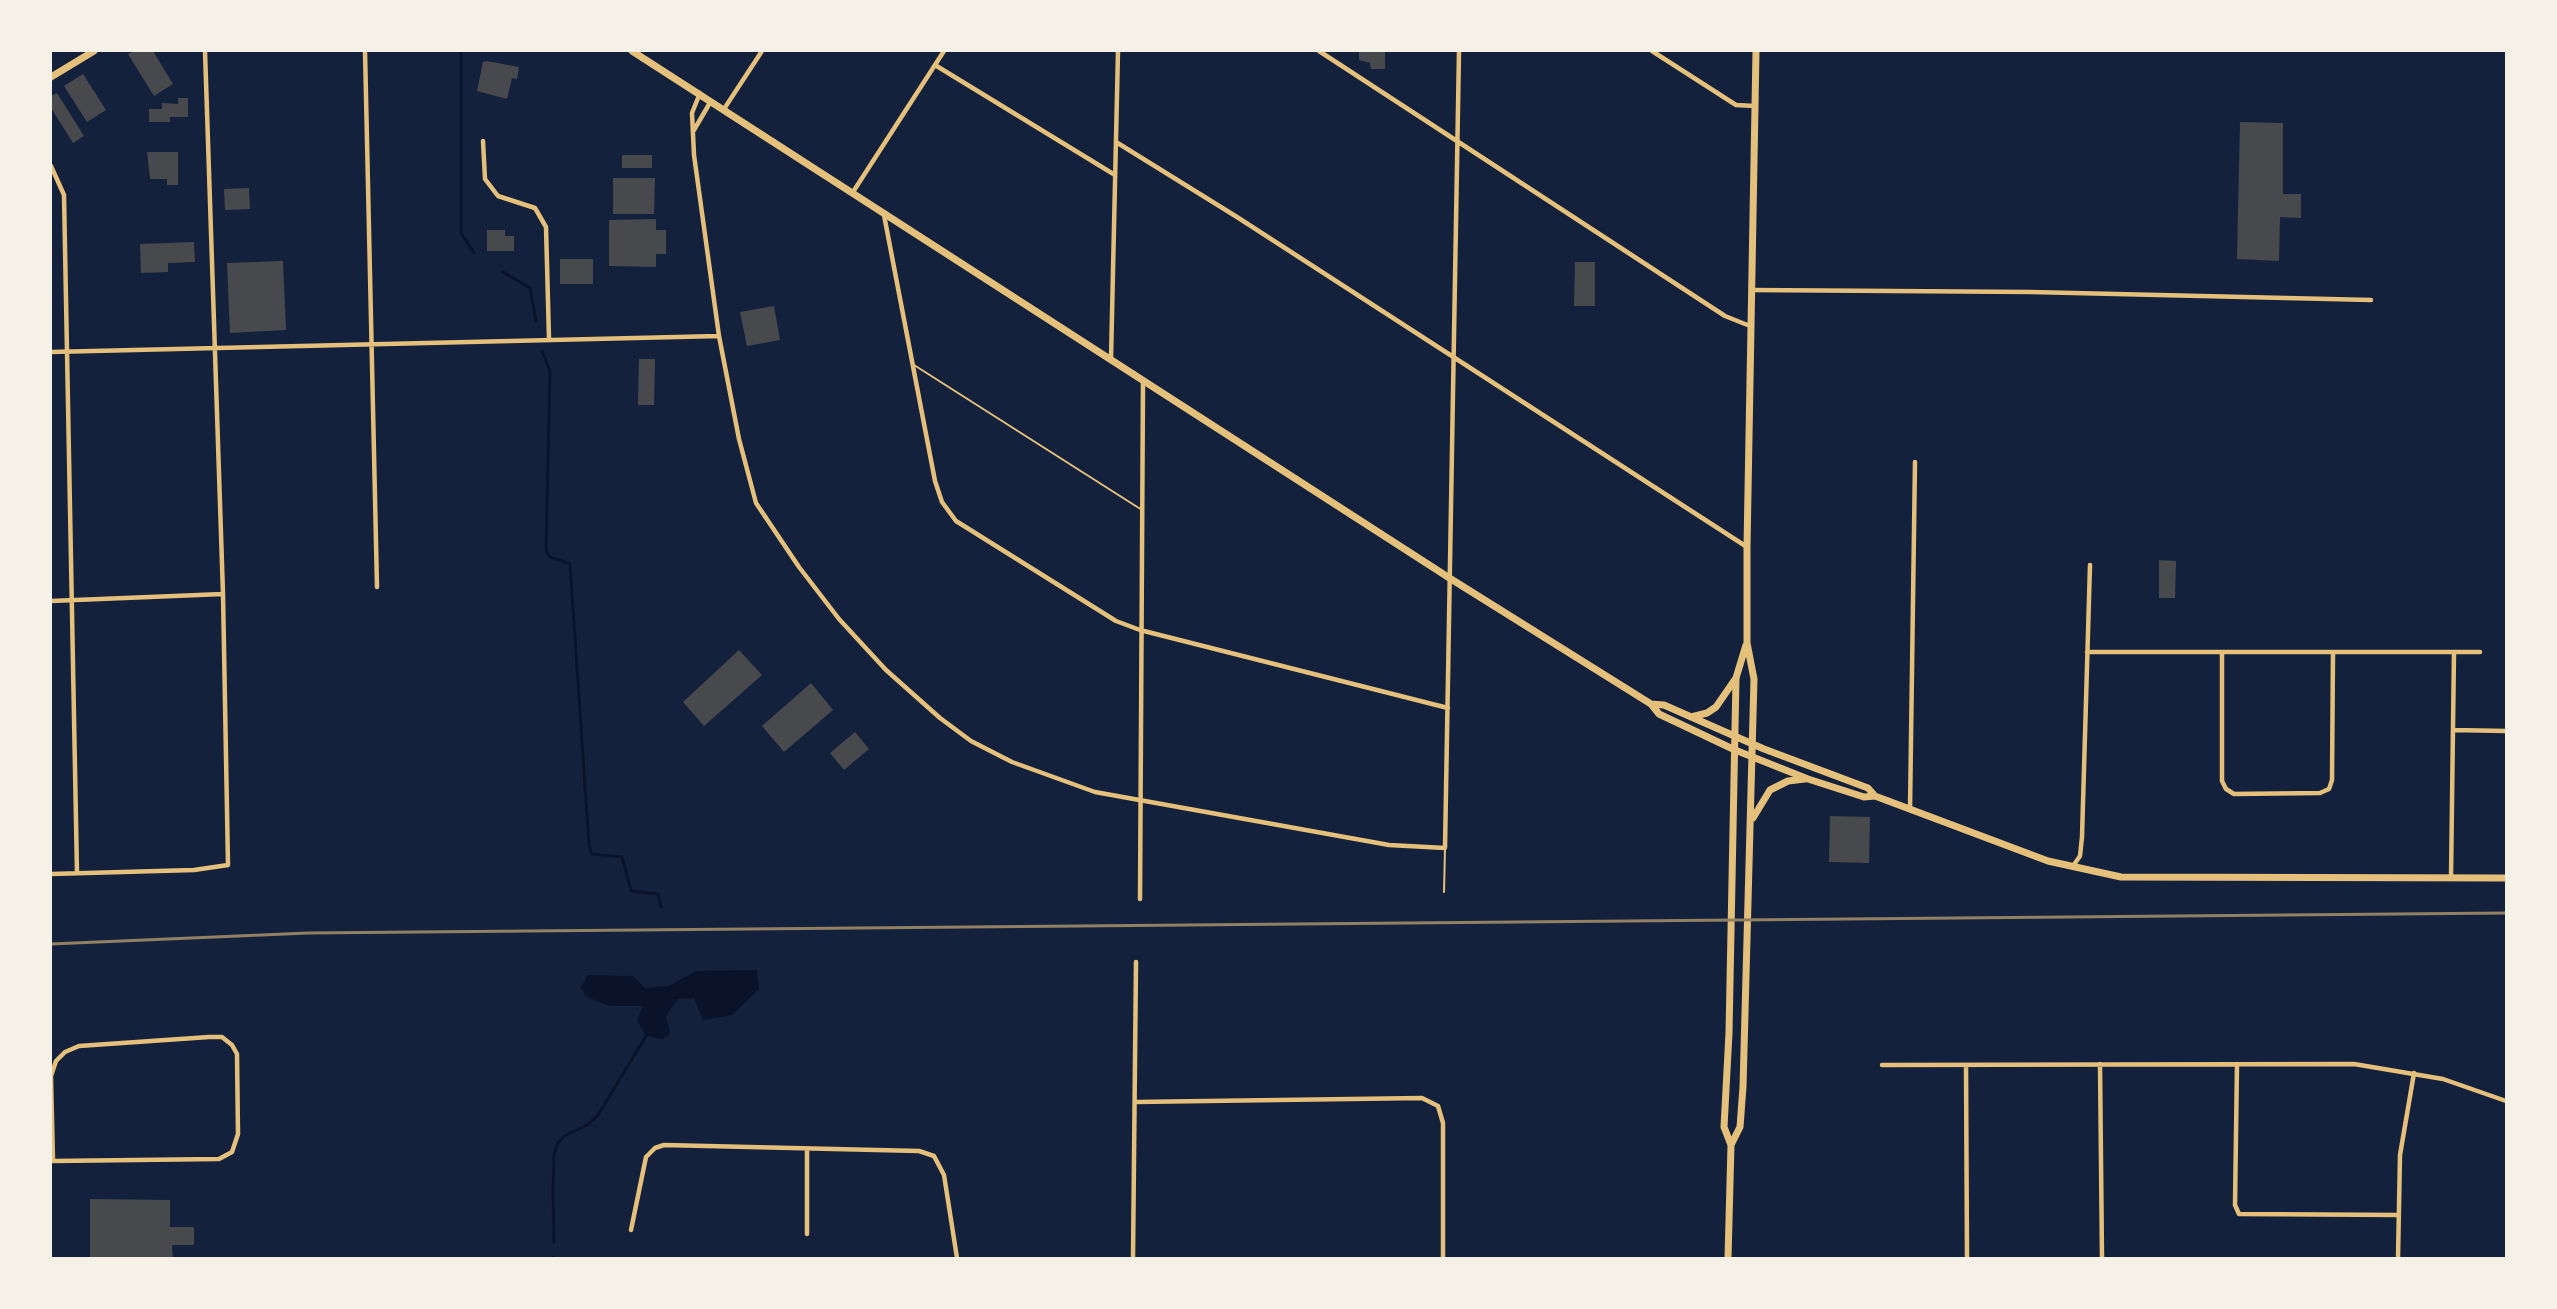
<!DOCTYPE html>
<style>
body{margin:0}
#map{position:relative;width:2557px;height:1309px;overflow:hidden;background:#14213d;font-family:Figtree,sans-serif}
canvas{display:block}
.frame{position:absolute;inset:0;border:52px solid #f6f1e7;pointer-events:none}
</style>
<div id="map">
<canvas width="2557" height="1309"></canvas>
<div class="frame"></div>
</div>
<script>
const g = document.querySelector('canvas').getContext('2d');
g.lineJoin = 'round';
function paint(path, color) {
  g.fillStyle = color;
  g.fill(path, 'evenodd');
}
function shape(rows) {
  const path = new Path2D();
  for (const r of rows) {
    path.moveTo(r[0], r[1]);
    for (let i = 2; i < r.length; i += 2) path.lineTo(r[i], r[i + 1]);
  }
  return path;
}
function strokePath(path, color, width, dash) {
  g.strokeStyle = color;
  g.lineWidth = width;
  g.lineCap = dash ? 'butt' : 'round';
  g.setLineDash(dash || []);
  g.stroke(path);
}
paint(shape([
 [757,970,759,989,732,1015,703,1020,694,998,678,999,666,1016,670,1034,663,1039,646,1036,637,1020,643,1006,609,1006,585,996,581,987,588,975,633,976,645,988,669,986,696,971]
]), '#0b132b');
strokePath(shape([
 [461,51,461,233,474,253],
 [503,272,530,288,536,321],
 [542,351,550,371,546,550,550,557,570,564,589,845,592,854,622,857,631,891,658,894,661,907],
 [554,1242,553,1190,554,1154,558,1143,564,1136,587,1125,598,1115,646,1036],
 [553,1258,553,1257]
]), '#0b132b', 3);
paint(shape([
 [134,51,153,51,173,84,154,96,128,54],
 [1359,51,1385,51,1385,69,1371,69,1370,63,1359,60],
 [487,61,519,67,517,79,512,78,507,99,477,91,483,62],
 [83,74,106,110,87,122,64,86],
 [57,93,84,136,73,143,51,108,51,96],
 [178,98,188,98,188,117,170,117,170,122,149,122,149,109,162,109,162,103,178,104],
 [2240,122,2283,123,2283,194,2301,194,2301,218,2280,217,2279,261,2237,259],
 [147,152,178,152,178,185,167,185,167,179,150,179],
 [622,155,652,155,652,168,622,168],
 [613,178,655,178,654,214,613,214],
 [249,188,250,209,225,210,224,189],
 [656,219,656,230,666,230,666,254,656,254,656,267,609,266,609,220],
 [487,230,505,230,505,236,514,236,514,251,487,251],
 [194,242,195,262,168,263,168,272,141,273,140,244],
 [560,259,593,259,593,284,560,284],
 [283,261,286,330,230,333,227,263],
 [1575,262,1595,262,1595,306,1574,306],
 [774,306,780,340,747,346,740,312],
 [639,359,655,359,654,405,638,405],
 [2159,560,2176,561,2175,598,2159,598],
 [739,650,762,675,704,726,683,702],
 [811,683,833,710,784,752,762,726],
 [855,732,869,749,844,770,830,753],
 [1830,816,1870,817,1869,863,1829,862],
 [90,1199,170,1200,170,1227,194,1227,194,1245,172,1245,173,1258,90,1258]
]), '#48494c');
strokePath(shape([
 [914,365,1142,510],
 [1444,892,1445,848]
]), '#e5c07b', 2);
strokePath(shape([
 [365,51,377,587],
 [1319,51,1725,316,1750,326],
 [1652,51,1736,105,1755,106],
 [935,65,1115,175],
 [700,93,692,113,694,155,719,336,739,439,756,503,799,567,839,619,886,670,940,718,971,741,1012,762,1095,792,1389,845,1445,848,1459,51],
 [724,109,762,51],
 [694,130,711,101],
 [483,141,485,179,498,196,535,208,546,227,549,339],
 [1116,142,1237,217,1747,547],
 [51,166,64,195,77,873],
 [853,192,944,51],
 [884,215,935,481,942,502,956,521,1116,621,1140,630,1448,708],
 [1751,290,2031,292,2371,300],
 [51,352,719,336],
 [1111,359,1118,51],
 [51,601,223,594],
 [2087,652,2480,652],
 [2222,652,2222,781,2226,789,2234,794,2320,793,2329,789,2332,780,2333,652],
 [2453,730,2506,731],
 [1910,809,1915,462],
 [2073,866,2080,856,2082,837,2090,565],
 [51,874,194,870,228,865,223,594,205,51],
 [2451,878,2454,652],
 [1140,899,1143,380],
 [2100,1064,2102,1258],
 [2237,1064,2235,1205,2239,1214,2399,1215],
 [1882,1065,2354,1064,2443,1079,2506,1101],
 [1966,1065,1967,1258],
 [1135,1102,1422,1098,1438,1106,1443,1123,1443,1258],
 [807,1149,807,1234],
 [51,1161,53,1161,219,1159,232,1152,238,1134,237,1054,232,1045,222,1037,209,1037,79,1046,65,1052,56,1061,51,1076,53,1161],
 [631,1230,646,1157,655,1148,664,1145,919,1151,934,1156,944,1175,957,1258],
 [1133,1258,1136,962],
 [2398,1258,2400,1155,2414,1073]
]), '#e5c07b', 4.5);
strokePath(shape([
 [632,51,1451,579,1651,704,1659,714,1735,750,1808,779,1864,797,1875,796,2048,861,2121,877,2506,878],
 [51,77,94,51],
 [1651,704,1664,705,1764,749,1868,788,1875,796],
 [1691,717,1707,713,1716,707,1736,678],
 [1753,818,1770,790,1788,781,1805,779],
 [1731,1145,1740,1127,1743,1087,1754,679,1747,643,1747,547,1756,51],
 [1728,1258,1731,1145,1724,1127,1729,1033,1736,678,1746,645]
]), '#e5c07b', 7);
strokePath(shape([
 [51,944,308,933,2506,913]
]), '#918062', 3);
</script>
